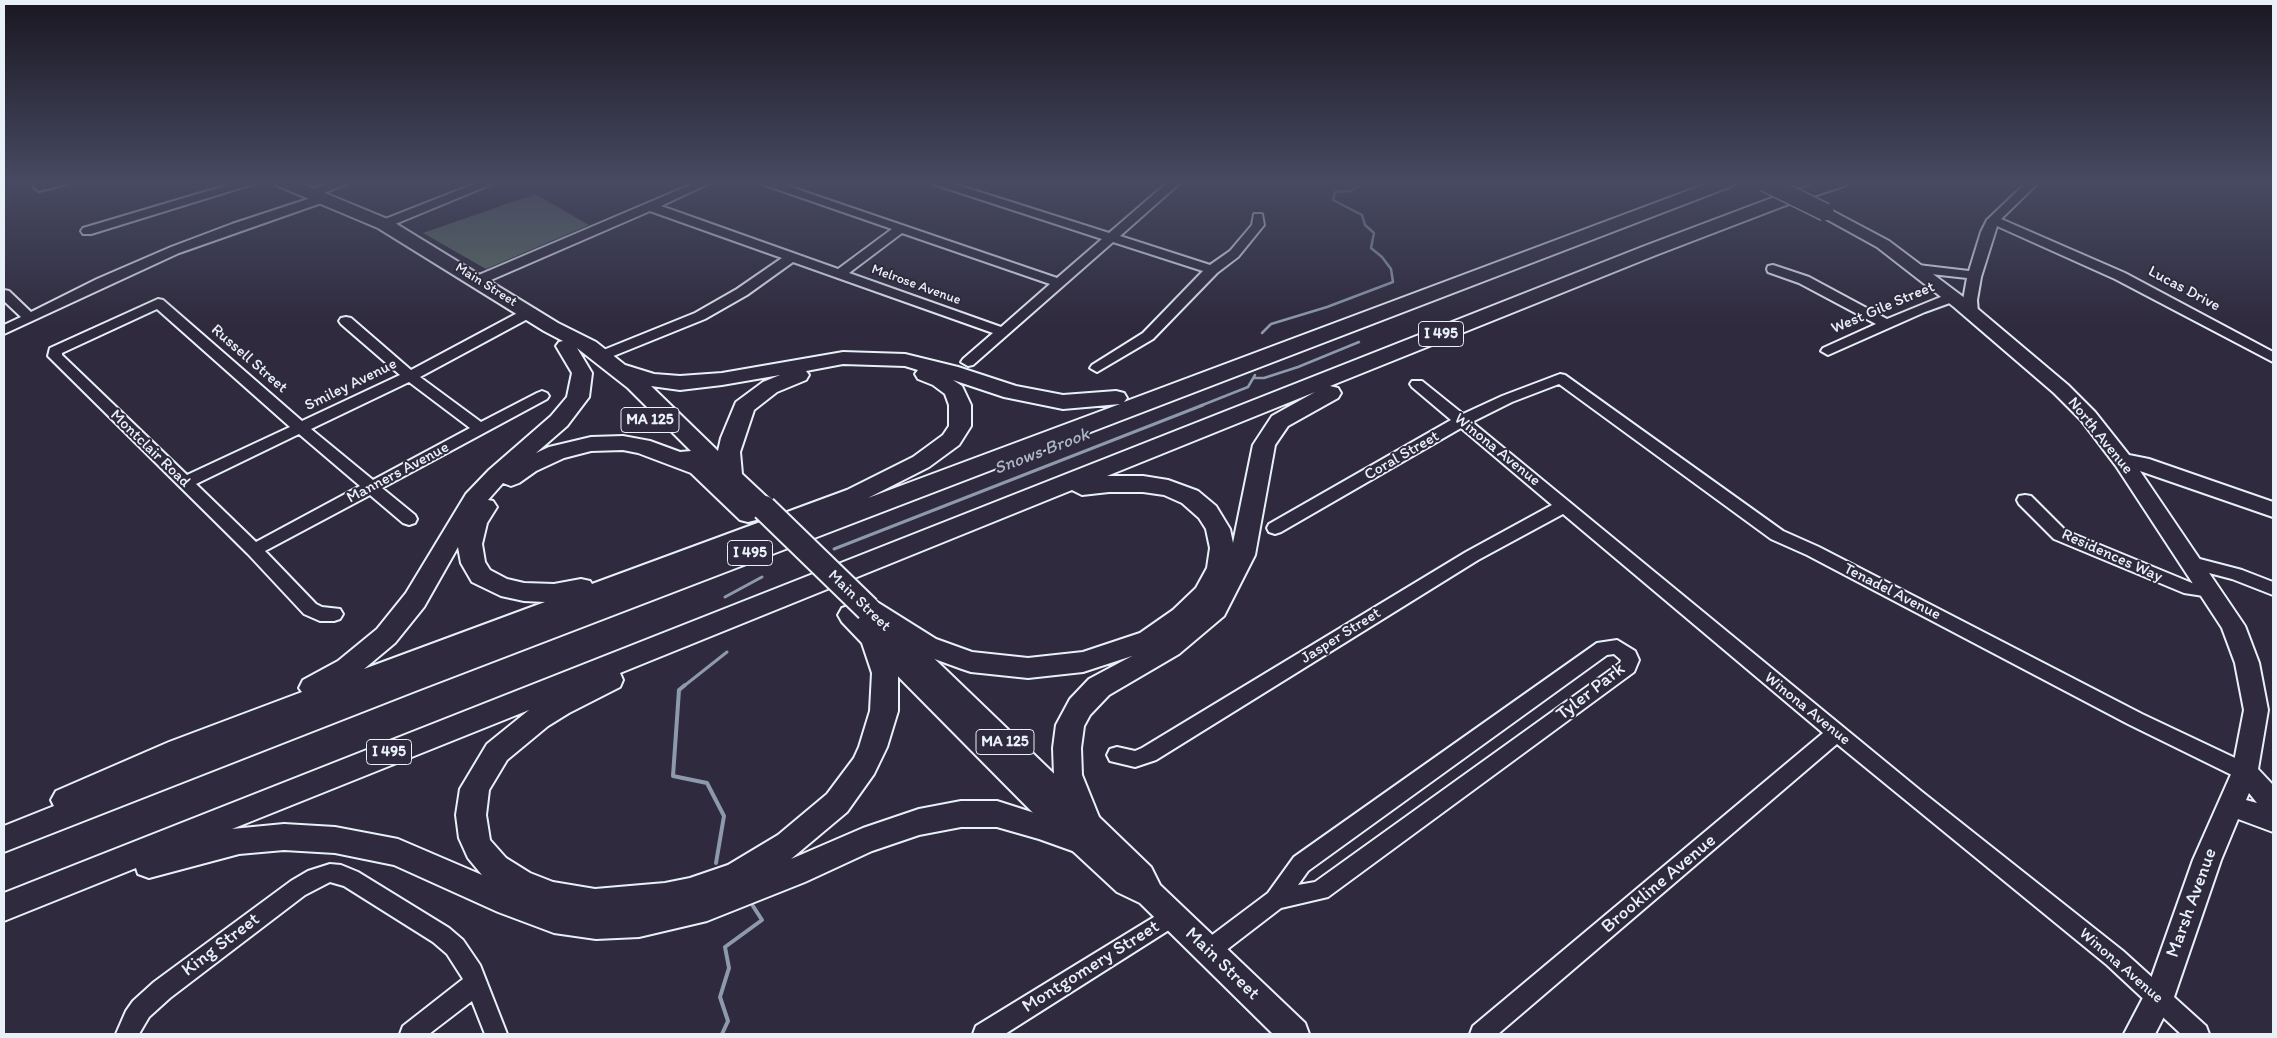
<!DOCTYPE html>
<style>
body{margin:0}
#map{position:relative;width:2277px;height:1038px;overflow:hidden;background:#2f2a3d;font-family:Itim,sans-serif}
canvas{display:block}
.frame{position:absolute;inset:0;border:5px solid #e8f1f8;pointer-events:none}
</style>
<div id="map">
<canvas width="2277" height="1038"></canvas>
<div class="frame"></div>
</div>
<script>
const g = document.querySelector('canvas').getContext('2d');
g.lineJoin = 'round';
function paint(path, color) {
  g.fillStyle = color;
  g.fill(path, 'evenodd');
}
function shape(rows) {
  const path = new Path2D();
  for (const r of rows) {
    path.moveTo(r[0], r[1]);
    for (let i = 2; i < r.length; i += 2) path.lineTo(r[i], r[i + 1]);
  }
  return path;
}
function strokePath(path, color, width, dash) {
  g.strokeStyle = color;
  g.lineWidth = width;
  g.lineCap = dash ? 'butt' : 'round';
  g.setLineDash(dash || []);
  g.stroke(path);
}
function drawText(font, color, halo, rows, align = 'center') {
  g.font = font + ' Itim,sans-serif';
  g.lineWidth = 4;
  g.setLineDash([]);
  g.textBaseline = 'middle';
  g.strokeStyle = halo;
  g.fillStyle = color;
  for (const [text, x, y, turn = 0] of rows) {
    g.save();
    g.translate(x, y);
    g.rotate((+turn || 0) * Math.PI / 180);
    g.textAlign = isNaN(turn) ? turn : align;
    if (halo) g.strokeText(text, 0, 0);
    g.fillText(text, 0, 0);
    g.restore();
  }
}
paint(shape([
 [535,194,589,225,486,269,423,233]
]), '#5a6b62');
strokePath(shape([
 [1262,333,1271,324,1327,307,1393,282,1391,269,1382,257,1371,248,1374,233,1365,225,1362,215,1333,200,1335,192,1350,191,1366,182],
 [1254,378,1264,378,1298,367,1359,342],
 [1200,406,1248,387,1255,375]
]), '#8d9aac', 2.5);
strokePath(shape([
 [834,549,1203,405],
 [725,597,762,577],
 [684,686,727,652]
]), '#8d9aac', 3);
strokePath(shape([
 [685,685,679,690,673,776,707,783,724,816,716,863],
 [722,1034,728,1021,720,997,729,968,725,947,762,920,753,906]
]), '#8d9aac', 4);
const minor = shape([
 [48,182,69,182,67,184,39,191,33,187,35,184,48,182],
 [238,182,255,182,253,184,91,234,83,234,81,231,83,228,238,182],
 [333,182,349,182,347,184,316,196,308,196,306,193,308,190,333,182],
 [479,182,494,182,492,184,388,227,384,228,378,224,380,221,479,182],
 [697,182,712,182,661,206,838,269,892,229,762,184,760,182,776,182,1057,278,1102,239,933,184,931,182,948,182,1109,233,1168,182,1181,182,1120,236,1210,265,1230,251,1252,225,1254,214,1262,214,1264,225,1238,257,1217,273,1153,339,1097,372,1090,368,1092,365,1143,333,1203,271,1113,242,973,365,968,366,961,362,963,359,993,333,793,262,747,295,705,319,606,359,596,359,594,356,596,353,695,313,737,289,782,258,650,211,484,283,479,284,472,280,474,277,697,182],
 [902,233,1050,284,1001,327,849,273,902,233],
 [2027,182,2039,182,2001,219,2125,273,2273,352,2273,362,2115,279,1997,226,1981,277,1977,300,1978,313,1976,316,1966,316,1964,313,1963,300,1967,278,1913,272,1912,269,1913,266,1918,265,1969,271,1981,232,1987,220,2027,182],
 [323,194,329,198,327,201,179,253,4,334,4,325,21,317,4,301,4,290,9,291,31,312,97,279,171,247,232,224,323,194],
 [1773,265,1809,277,1887,319,1948,294,1958,294,1960,297,1958,300,1925,312,1828,355,1821,351,1823,348,1876,324,1799,283,1768,272,1767,269,1768,266,1773,265],
 [158,299,163,300,302,421,400,375,341,324,339,321,341,318,346,317,351,318,411,370,525,309,535,309,537,312,535,315,420,377,481,422,537,393,542,391,547,393,549,396,547,399,382,488,415,515,417,519,415,523,409,525,403,523,370,495,265,551,316,604,322,607,340,609,343,614,340,619,334,621,320,621,304,614,248,554,48,356,50,348,158,299],
 [157,309,290,427,187,475,62,355,62,353,157,309],
 [409,382,470,428,373,480,311,429,409,382],
 [299,434,360,486,256,542,196,484,299,434],
 [1560,374,1565,375,1783,531,1819,547,2142,714,2252,766,2255,772,2252,778,2245,780,2238,778,2128,724,1807,555,1771,539,1559,384,1512,402,1472,422,1921,791,2123,951,2206,1026,2209,1034,2181,1034,2107,965,1837,744,1498,1034,1470,1034,1473,1026,1823,733,1563,514,1478,560,1156,760,1135,767,1110,761,1107,755,1110,749,1117,747,1135,751,1142,748,1466,552,1552,505,1461,428,1281,532,1275,534,1269,532,1267,528,1269,524,1451,420,1412,387,1410,384,1412,381,1422,381,1463,414,1502,396,1560,374],
 [2025,495,2031,496,2066,531,2192,583,2216,587,2219,591,2216,595,2210,597,2184,593,2054,539,2019,504,2017,500,2019,496,2025,495],
 [2192,557,2242,570,2273,582,2273,595,2232,579,2186,567,2184,563,2186,559,2192,557],
 [1617,640,1635,651,1639,660,1634,672,1328,897,1281,908,1216,958,1208,961,1200,958,1197,951,1200,944,1268,893,1294,857,1597,643,1617,640],
 [1614,654,1621,660,1620,663,1315,882,1298,885,1308,871,1607,655,1614,654],
 [330,864,341,865,358,872,449,928,463,940,480,965,507,1034,485,1034,472,1001,429,1034,400,1034,403,1026,463,979,447,954,433,942,344,886,330,882,305,895,170,998,149,1017,139,1034,116,1034,126,1011,133,1001,154,982,291,881,308,871,330,864],
 [1172,906,1180,909,1183,916,1180,923,1005,1034,973,1034,976,1026,1172,906]
]);
const major = shape([
 [1825,207,1889,241,1966,299,2068,385,2095,412,2129,455,2149,459,2273,502,2273,517,2140,471,2245,626,2259,663,2268,710,2258,769,2273,785,2273,832,2238,819,2221,860,2174,997,2155,1034,2124,1034,2147,990,2193,860,2232,772,2244,710,2235,663,2222,628,2116,466,2081,420,2054,393,1954,307,1877,247,1819,215,1817,212,1819,209,1825,207],
 [2249,793,2257,803,2246,800,2249,793],
 [883,614,891,617,1151,867,1160,885,1305,1023,1309,1034,1273,1034,1140,903,1117,892,1048,828,866,644,862,638,866,632,875,629,871,623,875,617,883,614]
]);
const highway = shape([
 [275,182,298,182,390,220,558,323,596,342,625,365,654,374,680,376,722,373,843,352,905,354,958,367,1016,386,1063,395,1116,391,1124,393,1127,398,1124,402,1711,182,1735,182,1732,186,418,690,4,852,4,826,54,806,51,800,56,791,169,742,302,692,299,688,303,680,338,661,377,629,406,593,466,494,489,470,551,416,567,397,572,373,556,346,559,342,563,341,544,331,378,228,278,186,275,182],
 [577,348,628,388,691,451,680,452,650,441,623,436,591,437,549,447,536,453,567,426,589,397,592,373,577,348],
 [843,364,905,366,918,370,915,374,918,379,933,385,945,394,949,405,949,426,943,435,913,457,847,490,592,584,590,581,581,579,554,584,524,583,507,579,490,570,485,562,482,544,487,523,497,507,493,501,488,500,503,483,511,486,519,483,536,471,564,458,591,451,623,450,638,453,691,473,740,520,748,522,756,520,759,515,764,516,772,514,776,508,772,502,742,474,740,452,754,410,777,392,806,380,809,375,806,371,843,364],
 [780,375,763,382,736,402,721,438,718,451,651,386,680,390,722,385,780,375],
 [953,380,1004,397,1063,409,1120,404,868,498,929,467,959,445,971,426,971,405,962,386,953,380],
 [458,547,461,563,472,582,501,596,524,601,545,602,364,669,395,643,424,607,458,547],
 [1822,182,1847,182,1844,186,1789,204,1656,255,1330,386,1338,388,1341,393,1338,398,1288,426,1275,445,1255,555,1224,616,1179,654,1109,695,1090,715,1084,726,1081,748,1082,775,1101,822,1096,831,1092,833,1096,841,1092,850,1081,854,1039,839,997,827,961,827,919,835,872,851,805,882,707,921,639,937,596,939,554,933,498,912,394,865,335,853,284,850,239,854,149,878,138,874,136,868,4,921,4,893,1642,247,1777,196,1822,182],
 [1315,392,1272,416,1253,445,1233,543,1230,529,1216,506,1198,491,1168,480,1143,476,1107,476,1315,392],
 [1072,490,1082,495,1109,492,1143,492,1164,495,1182,503,1199,518,1206,529,1210,548,1207,568,1196,588,1173,610,1140,633,1083,652,1028,658,972,652,936,639,877,602,868,599,859,602,856,607,851,605,842,608,838,615,842,622,862,643,872,673,870,711,859,747,854,758,827,794,778,835,728,865,690,878,665,883,595,889,553,882,530,873,506,858,490,840,486,815,489,790,507,760,548,726,569,713,620,687,623,680,620,673,1072,490],
 [883,631,918,653,962,669,971,672,1028,678,1083,672,1132,656,1089,679,1070,699,1056,725,1053,748,1054,775,1072,825,997,801,961,801,919,809,863,828,791,859,847,812,874,774,887,747,898,711,898,673,883,631],
 [529,710,487,744,460,789,456,815,459,838,468,858,482,875,398,839,335,827,284,824,232,829,529,710]
]);
strokePath(minor, '#e8f1f8', 4);
strokePath(major, '#e8f1f8', 4);
strokePath(highway, '#e8f1f8', 4);
paint(minor, '#2f2a3d');
paint(major, '#2f2a3d');
paint(highway, '#2f2a3d');
const majorBridge = shape([
 [1764,182,1825,212]
]);
const highwayBridge = shape([
 [764,508,868,609]
]);
strokePath(majorBridge, '#e8f1f8', 20, []);
strokePath(highwayBridge, '#e8f1f8', 28, []);
strokePath(majorBridge, '#2f2a3d', 17);
strokePath(highwayBridge, '#2f2a3d', 24);
const sky = g.createLinearGradient(0, 0, 0, 327);
sky.addColorStop(0, '#1a1722');
sky.addColorStop(0.56, '#474a62');
sky.addColorStop(1, '#474a6200');
g.fillStyle = sky;
g.fillRect(0, 0, 2277, 327);
drawText('14px', '#e8f1f8', '#2f2a3d', [
 ["Main Street",486,285,32],
 ["Melrose Avenue",916,285,20]
]);
for (const [x, y, w] of [
 [1441,334,45],
 [650,420,58],
 [750,553,45],
 [1005,742,58],
 [389,752,45]
]) {
  const box = new Path2D();
  box.roundRect(x - w / 2, y - 12.5, w, 25, 4);
  g.fillStyle = '#2f2a3d';
  g.fill(box);
  strokePath(box, '#e8f1f8', 1);
}
drawText('bold 15px', '#e8f1f8', null, [
 ["I 495",1441,334],
 ["MA 125",650,420],
 ["I 495",750,553],
 ["MA 125",1005,742],
 ["I 495",389,752]
]);
drawText('16px', '#e8f1f8', '#2f2a3d', [
 ["Lucas Drive",2184,289,28],
 ["West Gile Street",1883,308,-23],
 ["Russell Street",249,359,41],
 ["Smiley Avenue",351,385,-26],
 ["North Avenue",2100,436,51],
 ["Montclair Road",150,449,44],
 ["Winona Avenue",1497,450,39],
 ["Coral Street",1402,456,-30],
 ["Manners Avenue",398,473,-28],
 ["Residences Way",2112,556,24],
 ["Tenadel Avenue",1892,592,27],
 ["Main Street",859,601,44],
 ["Jasper Street",1341,636,-32],
 ["Winona Avenue",1807,709,39],
 ["Winona Avenue",2121,966,41]
]);
drawText('italic 18px', '#abb7c6', '#2f2a3d', [
 ["Snows Brook",1042,452,-21]
]);
drawText('19px', '#e8f1f8', '#2f2a3d', [
 ["Tyler Park",1591,692,-38],
 ["Brookline Avenue",1659,884,-40],
 ["Marsh Avenue",2192,903,-70],
 ["King Street",221,945,-37],
 ["Main Street",1222,964,44],
 ["Montgomery Street",1091,967,-32]
]);
</script>
